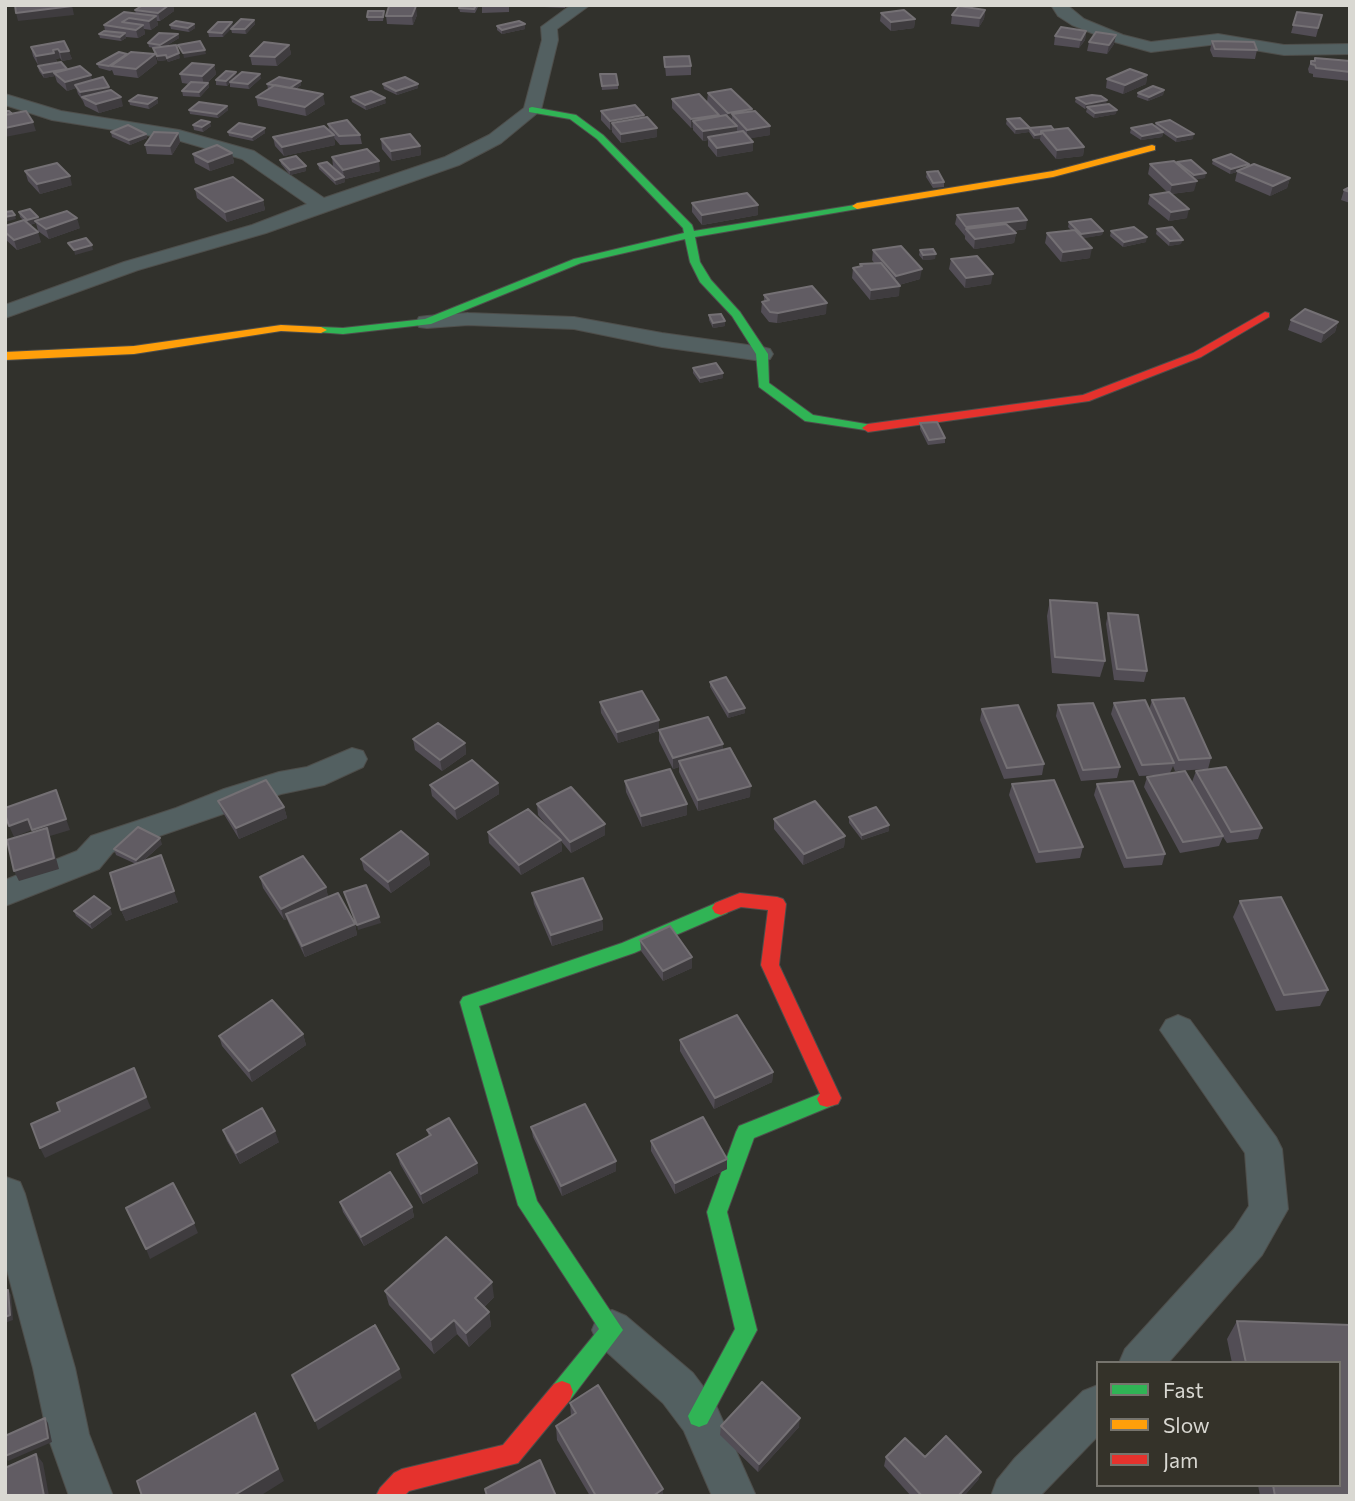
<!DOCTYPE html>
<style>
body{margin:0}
#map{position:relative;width:1355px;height:1501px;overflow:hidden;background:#31312c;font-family:Commissioner,sans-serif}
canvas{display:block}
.frame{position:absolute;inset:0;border:7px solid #d9d8d2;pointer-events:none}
.legend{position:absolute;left:1096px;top:1361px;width:245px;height:126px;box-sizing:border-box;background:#343229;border:2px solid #76746d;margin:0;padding:9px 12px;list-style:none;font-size:21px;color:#d9d8d2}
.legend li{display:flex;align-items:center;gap:14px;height:35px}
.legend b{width:35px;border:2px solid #76746d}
</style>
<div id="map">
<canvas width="1355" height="1501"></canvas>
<div class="frame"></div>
<ul class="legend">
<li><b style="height:9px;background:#30b455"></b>Fast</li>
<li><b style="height:9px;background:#ff9f0a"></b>Slow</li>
<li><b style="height:9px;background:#e5322d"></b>Jam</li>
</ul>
</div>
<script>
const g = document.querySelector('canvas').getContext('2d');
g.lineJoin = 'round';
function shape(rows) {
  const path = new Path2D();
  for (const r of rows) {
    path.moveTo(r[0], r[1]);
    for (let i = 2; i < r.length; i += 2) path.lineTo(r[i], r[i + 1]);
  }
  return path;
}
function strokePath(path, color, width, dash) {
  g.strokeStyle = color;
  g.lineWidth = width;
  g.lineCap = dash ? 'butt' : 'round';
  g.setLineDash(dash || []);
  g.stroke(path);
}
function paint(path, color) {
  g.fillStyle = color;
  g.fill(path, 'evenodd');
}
const street = shape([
 [571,5,590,5,557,29,558,40,541,110,501,143,459,165,266,233,138,270,5,318,5,305,124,262,252,225,307,204,242,159,177,140,52,120,5,105,5,94,61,111,179,130,254,151,324,198,445,157,489,135,524,108,542,40,541,27,571,5],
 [1051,5,1067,5,1084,19,1123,35,1151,42,1218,34,1284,45,1350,44,1350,54,1284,55,1218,44,1151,52,1111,41,1072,25,1058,16,1051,5],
 [468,313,574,317,662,333,762,347,770,349,773,354,770,359,762,361,662,347,574,329,468,325,427,328,419,327,416,322,419,317,427,316,468,313],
 [352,748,363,751,367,759,363,767,324,785,281,794,113,852,99,869,5,906,5,880,77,851,91,836,176,808,224,789,279,772,307,767,352,748],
 [1178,1015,1190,1020,1276,1137,1282,1149,1288,1209,1262,1255,1168,1363,1119,1363,1125,1349,1234,1229,1249,1206,1245,1153,1160,1030,1166,1020,1178,1015],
 [6,1177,20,1182,25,1194,75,1368,89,1434,113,1496,69,1496,47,1434,33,1368,5,1263,6,1177],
 [612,1310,626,1316,693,1373,714,1401,756,1496,712,1496,684,1431,663,1403,598,1344,592,1330,598,1316,612,1310],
 [1098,1385,1098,1436,1040,1496,991,1496,997,1480,1015,1458,1083,1391,1098,1385]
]);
const fast = shape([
 [532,107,576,115,603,135,692,225,694,231,861,204,861,208,857,209,695,237,700,262,711,280,740,312,768,354,769,383,813,415,872,425,872,431,805,421,759,387,756,354,732,316,700,282,690,262,685,239,581,263,431,324,343,334,317,332,317,328,321,327,343,328,425,319,574,259,684,233,683,228,597,139,570,119,529,112,529,108,532,107],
 [721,901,727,903,730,908,727,913,634,953,479,1006,537,1201,623,1330,570,1400,562,1403,554,1400,551,1392,554,1384,599,1329,518,1205,460,1002,463,997,622,943,721,901],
 [827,1091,834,1093,837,1099,834,1105,754,1138,727,1212,757,1330,707,1424,699,1427,691,1424,688,1416,735,1329,707,1212,736,1132,739,1126,827,1091]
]);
const slow = shape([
 [1152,145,1155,146,1155,150,1053,177,857,209,852,206,857,203,1053,171,1152,145],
 [281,325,321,327,327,330,321,333,281,331,134,354,5,360,5,352,134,346,281,325]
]);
const jam = shape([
 [1265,312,1269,313,1269,317,1201,357,1089,401,868,432,862,428,868,424,1083,395,1193,353,1265,312],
 [740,893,777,897,783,899,786,904,779,965,841,1098,838,1104,827,1107,820,1105,817,1099,820,1094,761,965,768,910,741,907,721,915,715,913,712,908,715,903,740,893],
 [562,1381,570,1384,573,1392,570,1400,518,1463,409,1491,404,1496,376,1496,380,1488,394,1473,402,1469,503,1445,554,1384,562,1381]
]);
strokePath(street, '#4e4e4b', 2);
strokePath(fast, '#4e4e4b', 2);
strokePath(slow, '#4e4e4b', 2);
strokePath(jam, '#4e4e4b', 2);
paint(street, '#536061');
paint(fast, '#30b455');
paint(slow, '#ff9f0a');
paint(jam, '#e5322d');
paint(shape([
 [143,5,173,5,174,11,160,21,157,21,158,25,151,30,144,29,145,34,138,38,126,37,126,38,121,41,100,38,99,34,105,31,104,25,136,14,135,10],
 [479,5,475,13,460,12,459,8],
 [482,5,509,5,509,12,482,13],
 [544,5,566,5,565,8,544,7],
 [985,10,984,19,979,27,951,24,952,15],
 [1297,12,1322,15,1316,37,1291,33],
 [881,13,915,19,914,28,891,31,880,21],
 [384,15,383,21,368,21,367,17],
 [417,15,413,25,387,24,386,16],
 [254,20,255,24,246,34,232,33,231,29],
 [232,22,223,37,209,37,208,32],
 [194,24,195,28,189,32,171,29,170,25],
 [525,24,525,29,502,34,497,30,497,26],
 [1086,31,1085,40,1079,48,1054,45,1055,36],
 [178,34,179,38,166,46,180,58,168,62,167,60,158,61,153,48,149,47,148,43],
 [64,41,72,59,62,61,60,58,56,59,57,62,38,65,33,56,31,47],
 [1212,41,1257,50,1255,59,1213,57,1210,50],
 [1089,42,1114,44,1107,54,1087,51],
 [289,45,291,54,277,66,252,65,250,56],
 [127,54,155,54,157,63,138,78,114,75,112,70,110,71,99,68,97,64],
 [664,57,691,66,691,75,666,76],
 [1315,58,1350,61,1350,81,1313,77,1313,74,1309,73,1308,69,1311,61,1314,61],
 [214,65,216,74,207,83,208,83,209,87,200,97,183,96,182,91,189,84,182,83,180,74],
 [38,66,67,70,92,80,110,90,123,106,99,113,85,106,83,101,78,94,76,88,67,91,57,82,55,76,44,78,39,71],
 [600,74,618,85,618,89,602,90],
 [1147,75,1146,84,1123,94,1106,88,1107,79],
 [237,76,261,78,249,89,230,87,230,83,227,86,216,85,216,80],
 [267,84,301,85,296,89,325,104,306,116,258,106,256,97,269,89,268,89],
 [383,84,418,84,418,88,397,95,384,89],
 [1164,90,1163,95,1148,101,1137,97,1138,93],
 [708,93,752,111,770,126,770,135,750,138,753,142,753,151,717,157,708,146,708,140,703,141,693,130,693,128,691,128,672,108,672,99,719,116,721,116,707,102],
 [351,97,386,103,366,110,352,102],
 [157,98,158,103,149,109,130,105,129,101],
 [1076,98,1107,104,1116,114,1094,118,1086,112,1087,108,1085,109,1075,102],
 [227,106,228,110,218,118,190,114,189,110],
 [601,111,644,118,657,128,657,137,621,143,612,132,612,130,610,130,601,120],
 [1007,119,1030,128,1054,130,1084,147,1083,156,1056,159,1040,140,1040,139,1034,139,1029,132,1015,134,1006,124],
 [1156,123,1193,139,1176,142,1163,133,1162,137,1141,140,1130,133,1131,128,1155,126],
 [328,124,360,135,362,144,340,145,334,138,335,145,284,156,275,146,273,137,329,130],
 [193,125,211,126,203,132,194,130],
 [111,132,146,134,147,138,130,145,112,137],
 [228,132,265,133,253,141,229,136],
 [178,133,180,142,172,155,147,154,145,145],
 [381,139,420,146,421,155,392,161,382,149],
 [232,153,234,163,210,171,195,163,193,154],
 [332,157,380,171,345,179,345,182,336,185,319,169,318,164,338,171,333,166],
 [280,160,306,171,290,175,281,164],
 [1213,160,1249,166,1290,178,1287,188,1270,196,1235,181,1237,172,1230,174,1212,164],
 [1177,162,1205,178,1194,179,1194,191,1171,194,1187,218,1169,221,1148,204,1150,195,1167,192,1148,174,1150,164,1177,163],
 [25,171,72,185,40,194,28,181],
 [927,172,944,182,944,187,933,188,926,177],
 [1350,187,1350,203,1341,200,1344,190],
 [195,189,263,200,265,210,227,222,197,198],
 [692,203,758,215,702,225,692,212],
 [19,212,38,217,39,220,80,228,49,239,38,231,36,223,30,225,41,242,17,250,5,239,5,226,24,221,20,217],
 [957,215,1026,229,1013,231,1016,233,1014,243,974,249,965,239,965,236,955,224],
 [1069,222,1103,231,1102,235,1083,238,1090,258,1061,262,1045,243,1047,233,1071,230,1068,227],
 [1157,229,1181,244,1169,246,1156,234],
 [1111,231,1146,242,1123,247,1110,236],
 [873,250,920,279,899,285,899,296,870,300,852,278,853,268,860,266,860,264,875,264,872,260],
 [920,250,935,259,923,260,919,255],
 [951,259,991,284,965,288,949,269],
 [764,295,826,314,777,323,769,322,761,312,762,302,764,301],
 [709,315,725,326,713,328,709,320],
 [1291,320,1338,322,1335,332,1321,343,1288,330],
 [693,368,723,378,700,383,693,373],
 [920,423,945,438,945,443,928,445,920,429],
 [1050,600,1105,661,1100,677,1052,673,1047,616],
 [1108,613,1147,671,1144,682,1114,680,1106,624],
 [710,682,745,708,745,713,728,718,710,687],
 [1152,700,1211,758,1208,769,1175,771,1173,766,1170,773,1192,782,1196,771,1262,828,1258,839,1227,843,1223,837,1219,846,1180,853,1144,787,1147,777,1161,775,1139,776,1111,714,1114,703,1149,710],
 [600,702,659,720,659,730,723,750,750,797,698,811,679,772,679,767,673,769,659,741,659,731,618,743,601,713],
 [1058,705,1120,767,1117,778,1081,781,1056,716],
 [982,709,1044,764,1042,775,1004,779,980,720],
 [413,739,465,743,466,754,442,771,415,750],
 [625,781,687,815,642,827,626,792],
 [498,783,499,794,457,820,432,796,430,785],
 [1012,784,1083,847,1080,858,1036,863,1009,795],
 [1097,784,1165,854,1162,865,1124,868,1094,795],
 [218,801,284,807,287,818,239,839,222,811],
 [537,804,605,835,571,853,561,841,562,851,521,875,489,843,488,832,554,834,538,815],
 [849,817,889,825,889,831,862,840,849,823],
 [774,819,845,836,844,847,803,865,774,829],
 [162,844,142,862,178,902,126,921,121,910,136,864,116,855,114,849],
 [428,854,430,865,391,893,364,870,361,859],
 [260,877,326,887,328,897,355,924,357,935,305,957,289,924,287,919,284,920,263,888],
 [532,893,602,919,603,930,552,946,534,904],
 [1240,901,1328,990,1320,1006,1276,1011,1233,917],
 [74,911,112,914,92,929,76,916],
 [640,940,692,968,663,981,641,951],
 [303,1034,306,1045,252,1082,222,1046,219,1036],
 [680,1040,773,1072,772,1082,714,1109,680,1051],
 [531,1127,616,1161,616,1171,562,1196,533,1137],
 [223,1130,279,1142,240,1164,227,1141],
 [427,1130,477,1163,478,1173,423,1204,400,1164,397,1154,429,1137],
 [651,1141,727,1169,675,1194,651,1151],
 [340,1202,412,1207,414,1217,364,1246,343,1212],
 [385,1291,494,1297,484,1307,489,1312,491,1326,469,1347,457,1334,434,1354,389,1305],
 [1237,1321,1350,1325,1350,1496,1260,1496,1258,1485,1339,1485,1339,1363,1232,1363,1227,1339],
 [570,1403,663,1489,663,1496,590,1496,557,1440,556,1426,571,1416],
 [721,1426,799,1427,758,1472,720,1435],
 [886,1457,925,1457,981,1472,978,1480,964,1496,911,1496,884,1466]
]), '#524d55');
paint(shape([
 [72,5,74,15,18,21,16,13],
 [169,5,173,5,174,11,160,21,158,13],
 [416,6,417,15,413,25,412,16],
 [985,10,984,19,979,27,980,18],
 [156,16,158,25,151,30,149,21],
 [915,19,914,28,891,31,891,22],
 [254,20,255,24,246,34,245,29],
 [232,22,233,27,223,37,222,33],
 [194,24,195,28,189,32,188,28],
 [525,24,525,29,502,34,502,30],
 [143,25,145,34,138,38,136,30],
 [1086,31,1085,40,1079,48,1081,40],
 [125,33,126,38,121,41,120,37],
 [178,34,179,38,161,49,160,45],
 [1116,35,1114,44,1107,54,1109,45],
 [289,45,291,54,277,66,275,57],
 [58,49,60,58,56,59,57,62,38,65,36,56],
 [205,50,206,54,184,58,183,53],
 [69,51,72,59,62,61,60,52],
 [179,53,180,58,168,62,167,58],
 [155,54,157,63,138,78,136,69],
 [166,55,167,60,158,61,157,56],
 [214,65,216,74,204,85,202,76],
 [67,69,68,73,54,73,55,76,44,78,43,73],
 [236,72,237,76,227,86,226,81],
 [260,74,261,78,249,89,248,84],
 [91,75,93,84,75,85,76,88,67,91,65,82],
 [1147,75,1146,84,1123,94,1125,85],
 [301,81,301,85,290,93,289,88],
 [208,83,209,87,200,97,199,92],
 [418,84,418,88,397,95,396,91],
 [109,87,112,95,82,97,83,101,80,92],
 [1164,90,1163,95,1148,101,1149,97],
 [323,94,325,104,306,116,305,107],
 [121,97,123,106,99,113,96,104],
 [157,98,158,103,149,109,148,104],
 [385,98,386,103,366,110,365,105],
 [1107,100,1106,105,1087,107,1087,108,1085,109,1086,104],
 [227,106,228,110,218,118,217,114],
 [752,109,752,118,732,114,732,122,727,122,728,113],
 [1117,110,1116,114,1094,118,1095,113],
 [644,115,644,124,612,123,612,130,610,130,610,121],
 [719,115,718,124,693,121,693,128,691,128,691,119],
 [33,122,36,131,5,137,5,128],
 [210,122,211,126,203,132,202,127],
 [737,126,737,135,708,137,708,140,703,141,703,131],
 [770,126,770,135,747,139,747,130],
 [265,128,265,133,253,141,252,137],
 [657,128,657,137,621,143,621,134],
 [1030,128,1029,132,1015,134,1016,129],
 [1163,132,1162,137,1141,140,1142,136],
 [178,133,180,142,172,155,170,146],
 [146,134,147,138,130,145,129,140],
 [1041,134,1040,139,1034,139,1035,135],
 [1194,134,1193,139,1176,142,1177,137],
 [334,135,335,145,284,156,282,147],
 [753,142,753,151,717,157,717,148],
 [420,146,421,155,392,161,391,151],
 [1084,147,1083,156,1056,159,1057,150],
 [232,153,234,163,210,171,208,162],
 [379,161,380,171,345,179,345,182,336,185,335,180,344,177,343,170],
 [1249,164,1248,169,1230,174,1231,169],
 [306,166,306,171,290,175,290,170],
 [1206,173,1205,178,1193,180,1194,175],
 [70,176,72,185,40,194,37,184],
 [1290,178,1287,188,1270,196,1273,186],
 [1197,181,1194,191,1170,194,1172,185],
 [263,200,265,210,227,222,225,212],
 [758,205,758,215,702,225,702,215],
 [1189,209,1187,218,1169,221,1171,212],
 [15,215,16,219,5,222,5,217],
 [38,217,40,222,35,221,36,223,29,225,27,220],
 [77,218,80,228,49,239,46,229],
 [1027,220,1026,229,972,236,966,229,964,237,966,227],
 [1103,231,1102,235,1080,239,1081,234],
 [38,232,41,242,17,250,14,240],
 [1016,233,1014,243,974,249,975,239],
 [1147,237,1146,242,1123,247,1124,242],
 [1183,240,1181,244,1169,246,1170,241],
 [92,245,93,250,75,255,74,250],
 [1092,248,1090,258,1061,262,1063,252],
 [936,254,935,259,923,260,923,255],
 [922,269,920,279,895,286,896,276],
 [993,274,991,284,965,288,966,278],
 [900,286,899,296,870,300,871,290],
 [827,303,826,314,777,323,778,313],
 [725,321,725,326,713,328,713,323],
 [1338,322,1335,332,1321,343,1324,333],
 [723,373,723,378,700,383,700,378],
 [745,708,745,713,728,718,729,712],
 [659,720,659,731,618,743,617,732],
 [465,743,466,754,442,771,440,760],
 [723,744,723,755,679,761,679,767,673,769,673,758],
 [498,783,499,794,457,820,455,809],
 [751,786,750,797,698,811,698,800],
 [56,790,70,830,50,836,59,869,19,881,14,871,36,841,32,830,14,837,9,826],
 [687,804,687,815,642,827,641,816],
 [284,807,287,818,239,839,236,828],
 [605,824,605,835,571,853,570,842],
 [889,825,889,831,862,840,862,835],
 [845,836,844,847,803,865,804,854],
 [160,838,162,844,138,865,136,860],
 [561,840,562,851,521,875,519,865],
 [428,854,430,865,391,893,388,882],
 [161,855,178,902,126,921,121,910],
 [326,887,328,898,286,914,287,919,284,920,281,909],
 [110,908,112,914,92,929,90,923],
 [379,917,381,923,358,930,357,925],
 [602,919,603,930,552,946,551,935],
 [355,924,357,935,305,957,302,946],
 [692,957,692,968,663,981,663,971],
 [303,1034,306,1045,252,1082,249,1071],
 [134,1068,151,1108,45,1158,40,1148],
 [773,1072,772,1082,714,1109,715,1098],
 [275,1131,279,1142,240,1164,236,1153],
 [727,1159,727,1169,675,1194,675,1183],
 [616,1161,616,1171,562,1196,561,1186],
 [477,1163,478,1173,423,1204,421,1194],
 [412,1207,414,1217,364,1246,361,1237],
 [194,1223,198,1233,150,1259,146,1249],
 [492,1282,494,1297,478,1312,475,1298],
 [8,1290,11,1295,13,1320,5,1323],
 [489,1312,491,1326,469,1347,466,1333],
 [454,1320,457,1334,434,1354,431,1340],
 [399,1369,402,1378,318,1430,315,1421],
 [255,1413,284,1481,260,1496,233,1496],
 [45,1418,48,1423,52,1442,8,1461,5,1456],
 [800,1418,799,1427,758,1472,759,1464],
 [36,1454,43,1463,49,1496,44,1496],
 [981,1472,978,1480,964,1496,958,1496],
 [663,1489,663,1496,653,1496]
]), '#3f3c3f');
const building = shape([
 [15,5,72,5,72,6,16,13,15,5],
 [143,5,169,5,158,13,135,10,143,5],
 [461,5,476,5,474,9,459,8,461,5],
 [389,6,416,6,412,16,386,16,389,6],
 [959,6,985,10,980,18,952,15,959,6],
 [904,10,915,19,891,22,881,13,904,10],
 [368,11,384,11,383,17,367,17,368,11],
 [124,12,156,16,149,21,129,18,122,22,143,25,136,30,104,25,124,12],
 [1297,12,1322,15,1318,28,1293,25,1297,12],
 [241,19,254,20,245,29,231,29,241,19],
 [176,21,194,24,188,28,170,25,176,21],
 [519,21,525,24,502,30,497,26,519,21],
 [218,22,232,22,222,33,208,32,218,22],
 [1061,27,1086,31,1081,40,1055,36,1061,27],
 [104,31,125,33,120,37,99,34,104,31],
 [1096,32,1116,35,1109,45,1089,42,1096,32],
 [159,33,178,34,160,45,148,43,159,33],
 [64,41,69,51,60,52,58,49,53,50,54,53,36,56,31,47,64,41],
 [200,41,205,50,183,53,178,45,200,41],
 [1212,41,1254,42,1257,50,1215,49,1212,41],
 [264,42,289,45,275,57,250,56,264,42],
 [176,45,179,53,167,58,166,55,157,56,153,48,176,45],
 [119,52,127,54,109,66,97,64,119,52],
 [131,52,155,54,136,69,111,66,131,52],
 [689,56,691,66,665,67,664,57,689,56],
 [1315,58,1350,61,1350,72,1316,68,1315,65,1311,64,1311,61,1315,61,1315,58],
 [61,62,67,69,43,73,38,66,61,62],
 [192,63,214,65,202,76,180,74,192,63],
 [80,66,91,75,65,82,54,73,80,66],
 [1130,69,1147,75,1125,85,1107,79,1130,69],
 [226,71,236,72,226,81,216,80,226,71],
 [242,72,260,74,248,84,230,82,242,72],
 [600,74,616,74,618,85,602,86,600,74],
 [103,77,109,87,80,92,75,85,103,77],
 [279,77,301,81,290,88,267,84,279,77],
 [405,77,418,84,396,91,383,84,405,77],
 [191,82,208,83,199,92,182,91,191,82],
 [275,85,323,94,305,107,256,97,275,85],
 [1153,86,1164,90,1149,97,1138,93,1153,86],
 [731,89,752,109,728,113,708,93,731,89],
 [111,90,121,97,96,104,82,97,111,90],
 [371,91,385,98,365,105,351,97,371,91],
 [699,94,719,115,691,119,672,99,699,94],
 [138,95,157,98,148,104,129,101,138,95],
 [1092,95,1101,96,1107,100,1086,104,1076,98,1092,95],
 [199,102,227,106,217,114,189,110,199,102],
 [1109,104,1117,110,1095,113,1087,107,1109,104],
 [635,105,644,115,610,121,601,111,635,105],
 [5,111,9,111,12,114,5,115,5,111],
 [26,111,33,122,5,128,5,115,26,111],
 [755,111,770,126,747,130,732,114,755,111],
 [726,115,737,126,703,131,693,121,726,115],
 [647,117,657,128,621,134,612,123,647,117],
 [1020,118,1030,128,1016,129,1007,119,1020,118],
 [201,120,210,122,202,127,193,125,201,120],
 [347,120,360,135,339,136,328,124,347,120],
 [1170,120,1194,134,1177,137,1156,123,1170,120],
 [239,123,265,128,252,137,228,132,239,123],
 [1152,124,1163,132,1142,136,1131,128,1152,124],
 [128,125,146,134,129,140,111,132,128,125],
 [324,126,334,135,282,147,273,137,324,126],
 [1051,126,1054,130,1041,131,1041,134,1035,135,1029,128,1051,126],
 [1068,128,1084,147,1057,150,1041,131,1068,128],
 [743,131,753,142,717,148,708,137,743,131],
 [154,132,178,133,170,146,145,145,154,132],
 [410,134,420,146,391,151,381,139,410,134],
 [217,145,232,153,208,162,193,154,217,145],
 [367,149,379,161,343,170,332,157,367,149],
 [1231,154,1249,164,1231,169,1213,160,1231,154],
 [296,156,306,166,290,170,280,160,296,156],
 [1191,160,1206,173,1194,175,1177,162,1191,160],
 [1174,161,1197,181,1172,185,1150,164,1174,161],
 [327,162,344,177,335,180,318,164,327,162],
 [57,163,70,176,37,184,25,171,57,163],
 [1254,164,1290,178,1273,186,1237,171,1254,164],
 [938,171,944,182,933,183,927,172,938,171],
 [233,177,263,200,225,212,195,189,233,177],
 [1350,187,1350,192,1344,190,1350,187],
 [1169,192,1189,209,1171,212,1150,195,1169,192],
 [747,193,758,205,702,215,692,203,747,193],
 [1018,208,1027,220,966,227,957,215,1018,208],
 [30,209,38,217,27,220,19,212,30,209],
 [12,211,15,215,5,217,5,212,12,211],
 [67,211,77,218,46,229,35,221,67,211],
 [1091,219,1103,231,1081,234,1069,222,1091,219],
 [24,220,38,232,14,240,5,232,5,226,24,220],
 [1006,224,1016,233,975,239,966,229,1006,224],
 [1134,227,1147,237,1124,242,1111,231,1134,227],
 [1172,227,1183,240,1170,241,1157,229,1172,227],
 [1075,230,1092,248,1063,252,1047,233,1075,230],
 [86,238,92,245,74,250,68,243,86,238],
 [901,246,922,269,896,276,873,250,901,246],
 [933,249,936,254,923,255,920,250,933,249],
 [977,256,993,274,966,278,951,259,977,256],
 [881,263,900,286,871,290,853,268,862,266,860,264,881,263],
 [812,286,827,303,778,313,770,312,762,302,769,300,764,295,812,286],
 [1305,309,1338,322,1324,333,1291,320,1305,309],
 [721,314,725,321,713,323,709,315,721,314],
 [716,363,723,373,700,378,693,368,716,363],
 [937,422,945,438,929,440,920,423,937,422],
 [1050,600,1097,603,1105,661,1055,657,1050,600],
 [1108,613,1138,615,1147,671,1117,669,1108,613],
 [726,677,745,708,729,712,710,682,726,677],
 [642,691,659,720,617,732,600,702,642,691],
 [1184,698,1211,758,1179,760,1152,700,1184,698],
 [1145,700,1174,763,1142,765,1114,703,1145,700],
 [1093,703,1120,767,1083,770,1058,705,1093,703],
 [1018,705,1044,764,1007,768,982,709,1018,705],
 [708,717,723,744,673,758,659,730,708,717],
 [438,723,465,743,440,760,413,739,438,723],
 [730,748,751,786,698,800,679,761,730,748],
 [472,760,498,783,455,809,430,785,472,760],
 [1226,767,1262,828,1231,832,1196,771,1226,767],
 [670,769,687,804,641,816,625,781,670,769],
 [1185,771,1223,836,1183,842,1147,777,1185,771],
 [266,780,284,807,236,828,218,801,266,780],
 [1054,780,1083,847,1039,852,1012,784,1054,780],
 [1133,781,1165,854,1127,858,1097,784,1133,781],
 [571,787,605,824,570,842,537,804,571,787],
 [56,790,66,819,32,830,28,819,9,826,5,814,5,808,56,790],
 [815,801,845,836,804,854,774,819,815,801],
 [876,807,889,825,862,835,849,817,876,807],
 [528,809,561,840,519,865,488,832,528,809],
 [138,827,160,838,136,860,114,849,138,827],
 [47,828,54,858,14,871,7,840,47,828],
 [401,831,428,854,388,882,361,859,401,831],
 [161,855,174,891,121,910,110,873,161,855],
 [303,856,326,887,281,909,260,877,303,856],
 [583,878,602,919,551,935,532,893,583,878],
 [366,885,379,917,357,925,344,892,366,885],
 [338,893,355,924,302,946,286,914,338,893],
 [94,896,110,908,90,923,74,911,94,896],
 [1281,897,1328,990,1284,995,1240,901,1281,897],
 [670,926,692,957,663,971,640,940,670,926],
 [272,1000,303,1034,249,1071,219,1036,272,1000],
 [737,1015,773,1072,715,1098,680,1040,737,1015],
 [134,1068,146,1097,40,1148,31,1124,60,1111,57,1103,134,1068],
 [585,1104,616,1161,561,1186,531,1127,585,1104],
 [262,1108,275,1131,236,1153,223,1130,262,1108],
 [703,1117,727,1159,675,1183,651,1141,703,1117],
 [449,1118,477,1163,421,1194,397,1154,431,1135,427,1130,449,1118],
 [390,1172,412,1207,361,1237,340,1202,390,1172],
 [173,1183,194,1223,146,1249,126,1208,173,1183],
 [446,1237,492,1282,475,1298,489,1312,466,1333,454,1320,431,1340,385,1291,446,1237],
 [8,1290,10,1315,5,1317,5,1291,8,1290],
 [1237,1321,1350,1325,1350,1496,1275,1496,1273,1485,1339,1485,1339,1363,1246,1363,1237,1321],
 [375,1325,399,1369,315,1421,292,1375,375,1325],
 [762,1382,800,1418,759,1464,721,1426,762,1382],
 [598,1385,663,1489,653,1496,596,1496,556,1426,576,1413,570,1403,598,1385],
 [255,1413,278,1469,233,1496,142,1496,137,1481,255,1413],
 [45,1418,48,1438,5,1456,5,1436,45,1418],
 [946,1436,981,1472,958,1496,922,1496,886,1457,905,1438,925,1457,946,1436],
 [36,1454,44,1496,5,1496,5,1468,36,1454],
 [540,1460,556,1496,487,1496,485,1489,540,1460]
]);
paint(building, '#615c63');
strokePath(building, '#747074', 2);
</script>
